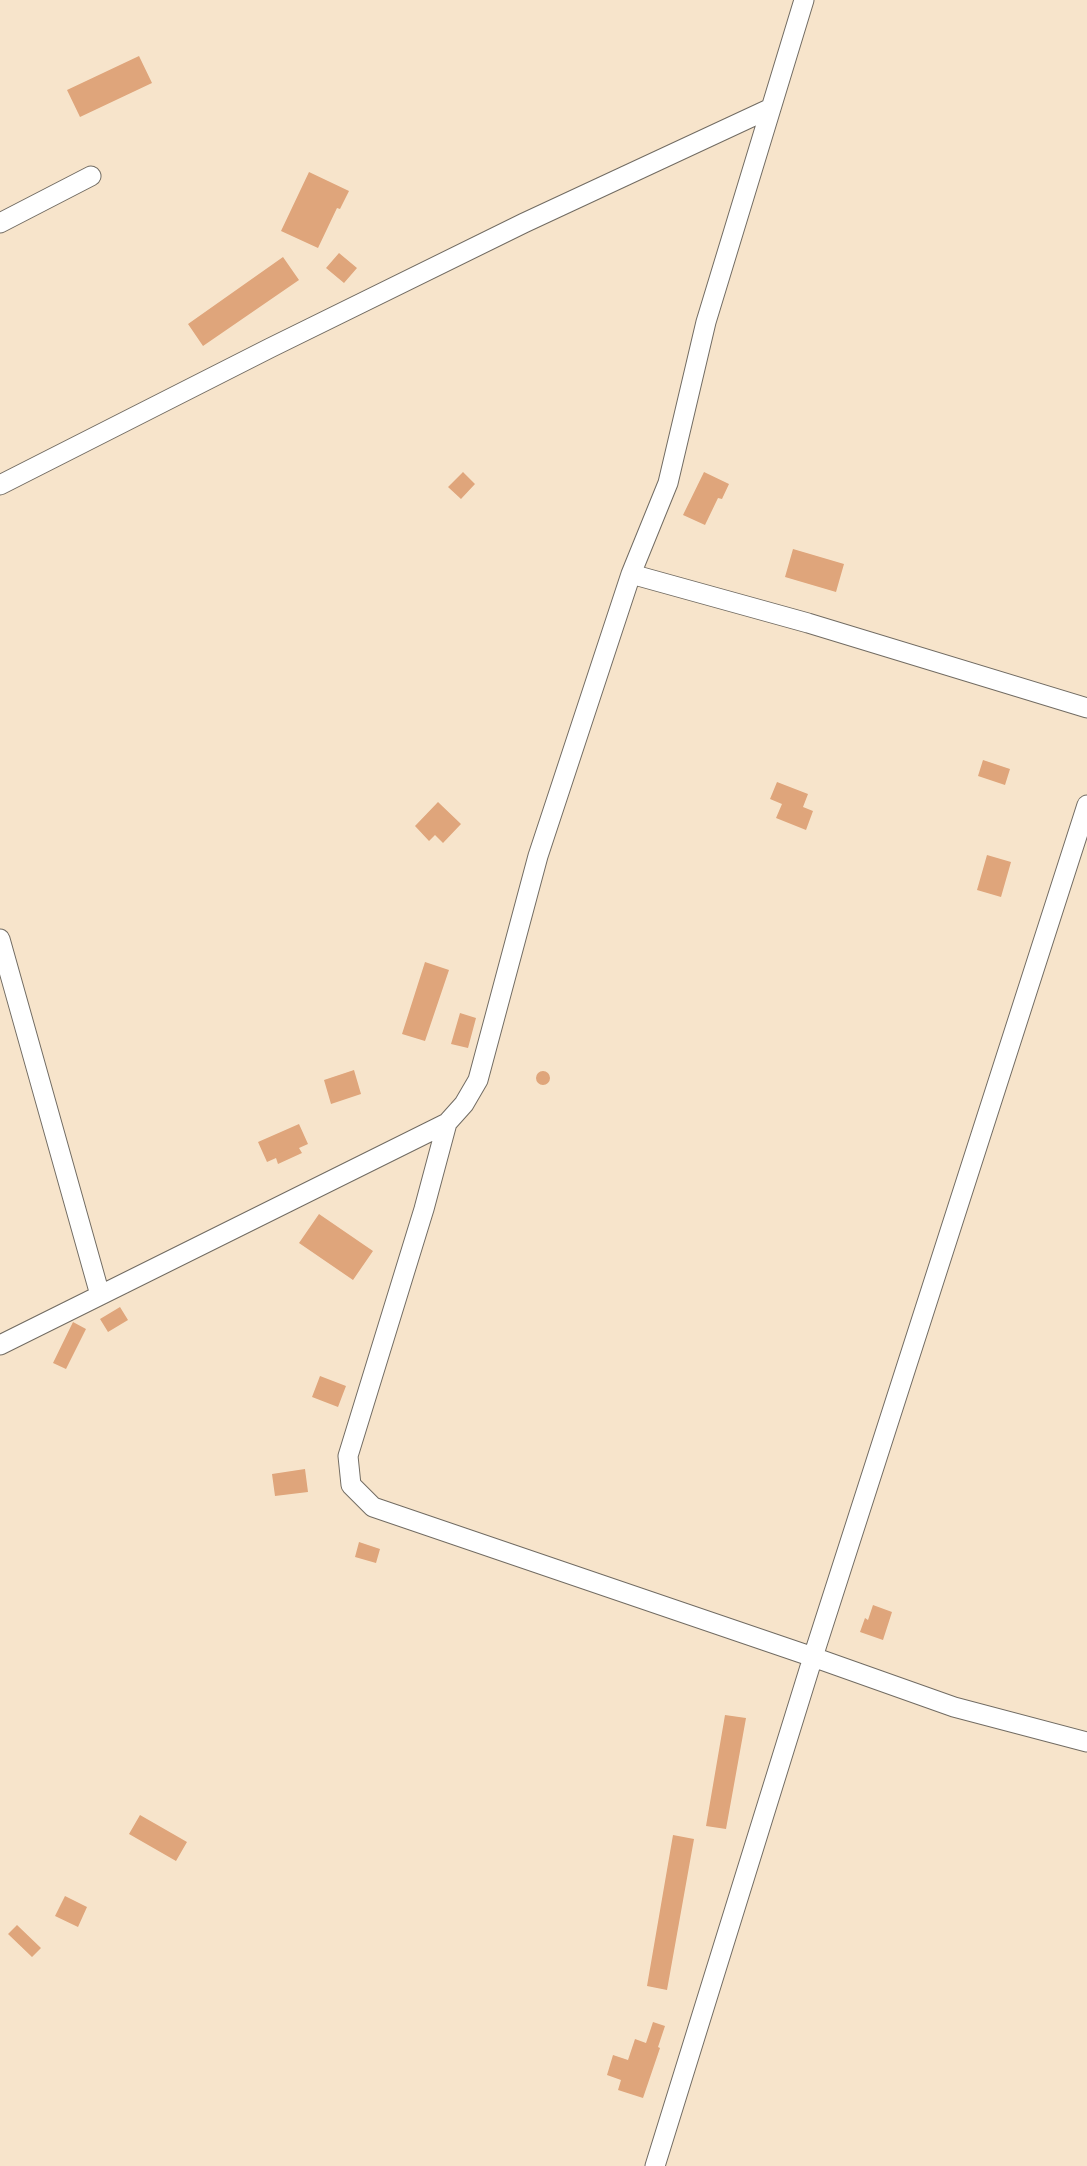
<!DOCTYPE html>
<style>
body{margin:0}
canvas{display:block;background:#f7e4cb}
</style>
<canvas width="1087" height="2166"></canvas>
<script>
const g = document.querySelector('canvas').getContext('2d');
g.lineJoin = 'round';
function paint(path, color) {
  g.fillStyle = color;
  g.fill(path, 'evenodd');
}
function shape(rows) {
  const path = new Path2D();
  for (const r of rows) {
    if (r.length === 3) {
      path.moveTo(r[0] + r[2], r[1]);
      path.arc(r[0], r[1], r[2], 0, 2 * Math.PI);
      continue;
    }
    path.moveTo(r[0], r[1]);
    for (let i = 2; i < r.length; i += 2) path.lineTo(r[i], r[i + 1]);
  }
  return path;
}
function strokePath(path, color, width, dash) {
  g.strokeStyle = color;
  g.lineWidth = width;
  g.lineCap = dash ? 'butt' : 'round';
  g.setLineDash(dash || []);
  g.stroke(path);
}
paint(shape([
 [139,56,152,83,80,117,67,90],
 [309,172,349,191,340,209,337,208,318,248,281,231],
 [339,253,357,268,344,283,326,268],
 [283,257,299,280,203,346,188,324],
 [463,472,475,484,461,499,448,487],
 [704,472,729,484,722,499,718,498,705,525,683,515],
 [793,549,844,564,836,592,785,577],
 [983,760,1010,769,1005,785,978,776],
 [777,782,808,794,803,807,813,811,806,830,776,818,782,804,770,799],
 [438,802,461,824,443,843,435,835,429,841,415,826],
 [987,855,1011,862,1001,897,977,890],
 [425,962,449,970,425,1041,402,1034],
 [460,1013,476,1018,468,1048,451,1044],
 [354,1070,361,1094,331,1104,324,1080],
 [543,1078,7],
 [299,1124,308,1144,299,1148,302,1153,278,1164,276,1158,267,1162,258,1142],
 [319,1214,373,1251,353,1280,299,1243],
 [120,1307,128,1320,108,1332,100,1319],
 [73,1322,86,1329,66,1369,53,1363],
 [320,1376,346,1386,338,1407,312,1397],
 [305,1469,308,1492,275,1496,272,1474],
 [359,1542,380,1549,376,1563,355,1557],
 [873,1605,892,1612,883,1640,860,1632,865,1618,868,1620],
 [725,1715,746,1718,726,1829,706,1826],
 [140,1815,187,1842,176,1861,129,1834],
 [673,1835,694,1839,667,1990,647,1986],
 [65,1896,87,1907,78,1927,55,1916],
 [17,1925,41,1948,32,1957,8,1934],
 [653,2022,665,2026,658,2047,660,2048,643,2098,618,2090,621,2080,607,2075,613,2055,628,2060,635,2039,646,2043]
]), '#dfa57b');
const street = shape([
 [0,223,91,176],
 [0,485,270,348,524,223,771,108],
 [631,574,808,623,1087,708],
 [0,939,100,1295],
 [447,1123,424,1209,348,1456,351,1485,373,1507,813,1657,954,1707,1087,1742],
 [0,1345,447,1123,464,1104,478,1080,538,856,631,574,668,483,706,322,804,0],
 [655,2166,813,1657,1087,805]
]);
strokePath(street, '#726c63', 21);
strokePath(street, '#fff', 19);
</script>
